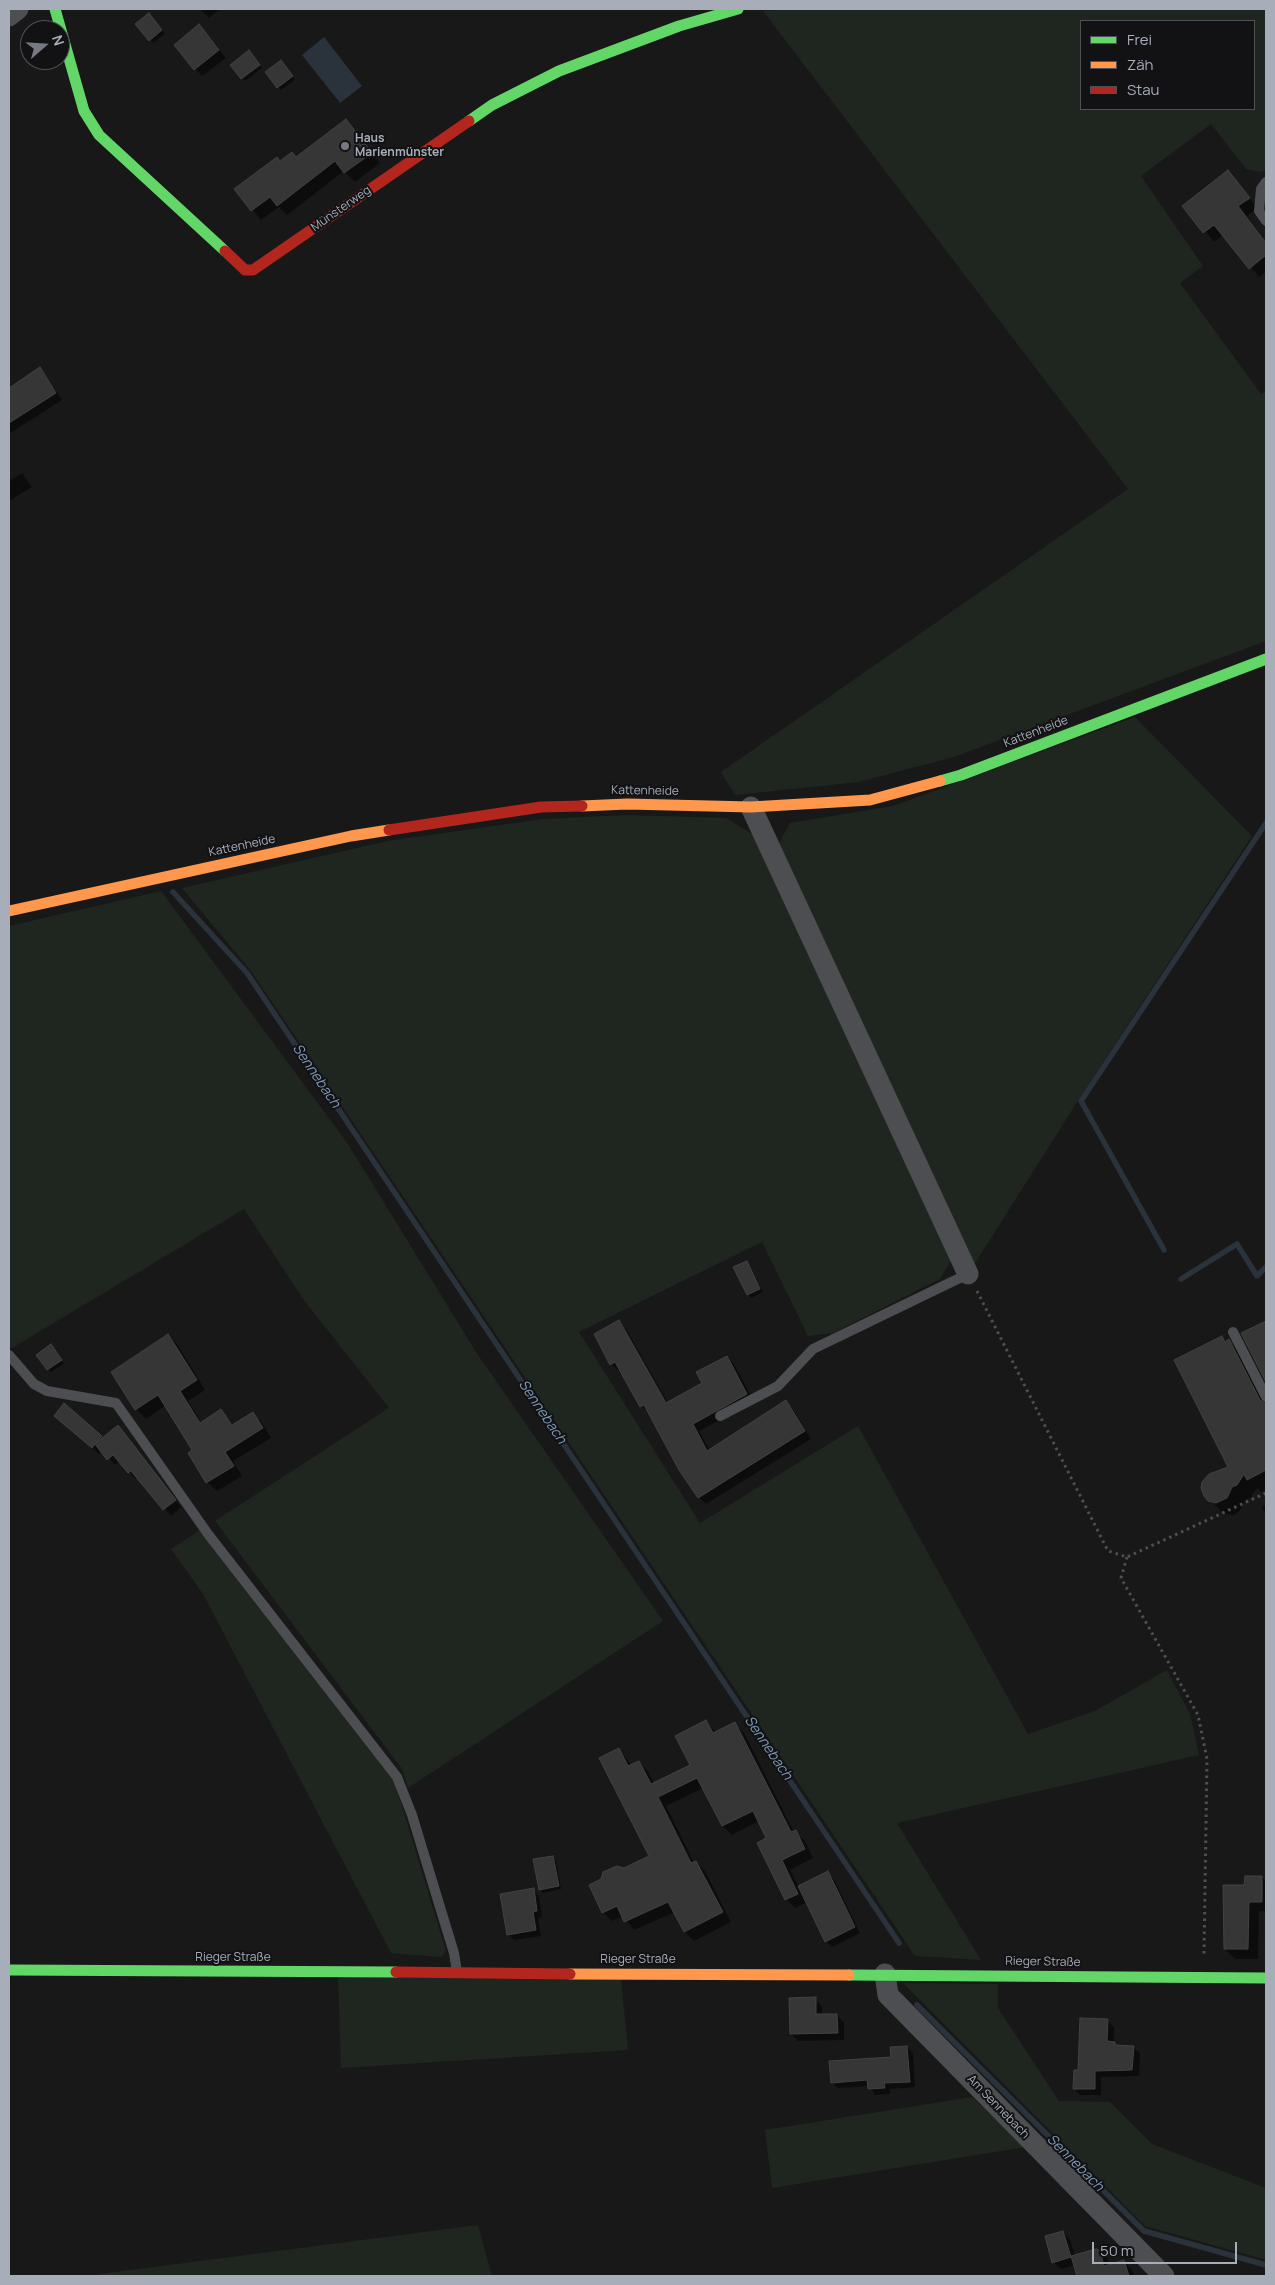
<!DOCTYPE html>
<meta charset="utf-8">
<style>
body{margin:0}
#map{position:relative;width:1275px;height:2285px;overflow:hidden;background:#181818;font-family:Manrope,sans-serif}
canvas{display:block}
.frame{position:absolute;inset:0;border:10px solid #a8adba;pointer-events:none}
.legend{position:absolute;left:1080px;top:20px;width:175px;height:90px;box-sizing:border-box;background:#121214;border:1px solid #4e5056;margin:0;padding:6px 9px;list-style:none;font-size:15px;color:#a8adba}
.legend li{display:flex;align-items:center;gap:10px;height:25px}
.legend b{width:25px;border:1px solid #4e5056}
.north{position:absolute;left:20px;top:20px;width:50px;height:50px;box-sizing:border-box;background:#121214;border:1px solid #4e5056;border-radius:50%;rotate:71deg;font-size:14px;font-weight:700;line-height:20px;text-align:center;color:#a8adba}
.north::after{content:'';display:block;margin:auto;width:18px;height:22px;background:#767981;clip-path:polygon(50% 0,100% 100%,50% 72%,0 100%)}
.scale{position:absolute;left:1092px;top:2242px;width:145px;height:22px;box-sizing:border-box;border:2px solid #a8adba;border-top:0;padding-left:6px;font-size:15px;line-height:18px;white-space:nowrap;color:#a8adba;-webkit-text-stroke:4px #121214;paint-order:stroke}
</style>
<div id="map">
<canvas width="1275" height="2285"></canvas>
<div class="frame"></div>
<ul class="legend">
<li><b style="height:6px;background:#63d668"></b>Frei</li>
<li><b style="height:6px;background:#ff974d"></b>Zäh</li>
<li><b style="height:6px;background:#b3261e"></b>Stau</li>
</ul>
<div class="north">N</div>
<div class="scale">50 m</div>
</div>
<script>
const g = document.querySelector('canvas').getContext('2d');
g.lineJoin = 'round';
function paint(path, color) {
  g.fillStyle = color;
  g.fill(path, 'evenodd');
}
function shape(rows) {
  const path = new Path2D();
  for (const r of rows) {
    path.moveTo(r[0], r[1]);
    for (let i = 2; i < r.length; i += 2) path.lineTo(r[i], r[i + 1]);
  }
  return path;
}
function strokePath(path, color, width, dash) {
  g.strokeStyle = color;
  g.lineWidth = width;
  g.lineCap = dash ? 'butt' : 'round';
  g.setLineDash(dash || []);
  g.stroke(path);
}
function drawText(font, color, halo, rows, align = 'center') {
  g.font = font + ' Manrope,sans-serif';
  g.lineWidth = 4;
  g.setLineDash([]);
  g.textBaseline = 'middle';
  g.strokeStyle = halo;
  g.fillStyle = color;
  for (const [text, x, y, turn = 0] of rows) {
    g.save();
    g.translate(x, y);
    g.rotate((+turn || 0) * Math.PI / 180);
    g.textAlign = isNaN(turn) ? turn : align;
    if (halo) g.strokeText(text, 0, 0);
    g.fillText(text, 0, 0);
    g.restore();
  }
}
paint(shape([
 [789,9,1266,9,1266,169,1262,172,1246,169,1211,124,1141,176,1203,266,1180,283,1261,394,1266,391,1266,641,954,757,859,782,735,795,721,772,1128,489,763,11],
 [1081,21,1254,21,1254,109,1081,109],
 [1135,717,1252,836,1079,1099,974,1265,777,847,790,823,893,806],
 [627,815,726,818,759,838,950,1243,950,1262,940,1279,833,1333,808,1336,762,1242,579,1332,700,1523,858,1426,1028,1734,1095,1711,1167,1670,1190,1714,1199,1755,897,1823,981,1960,915,1956,251,971,182,888,387,841,543,819],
 [161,891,348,1144,476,1352,663,1621,408,1788,402,1769,215,1521,389,1408,303,1299,244,1209,12,1348,9,1344,9,926],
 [200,1530,394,1780,446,1951,441,1957,391,1953,203,1594,171,1549],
 [338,1977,621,1979,628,2050,341,2068],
 [903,1983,998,1984,998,2008,1059,2101,1110,2102,1152,2144,1266,2188,1266,2260,1145,2226],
 [972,2097,1026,2147,772,2188,765,2130],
 [478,2225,492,2276,88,2276,107,2273]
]), '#1e261f');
paint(shape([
 [324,37,362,86,340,103,302,55]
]), '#2a323b');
paint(shape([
 [200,9,220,9,209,18],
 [152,18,165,34,153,43,137,24],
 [206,33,226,58,202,76,175,45],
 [252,55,262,68,245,81,242,78],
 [284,65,295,80,281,90,278,87],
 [346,121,380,163,355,182,344,171,287,215,279,207,261,220,236,190,280,162,296,158],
 [1228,172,1258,208,1247,216,1266,242,1266,272,1259,277,1224,234,1214,242,1184,206],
 [39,369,46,376,62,400,9,434,9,389],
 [22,473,32,487,9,501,9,481],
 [747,1262,763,1292,751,1298,748,1294],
 [619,1322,626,1329,668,1403,704,1384,726,1357,734,1364,754,1402,699,1431,710,1451,786,1402,793,1409,811,1439,706,1504,699,1497,650,1413,641,1406,621,1370,619,1371,611,1364],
 [1266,1323,1266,1380,1243,1334],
 [168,1335,177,1344,205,1390,188,1401,202,1423,221,1410,234,1425,253,1414,262,1423,271,1438,233,1461,242,1476,217,1491,207,1482,194,1450,166,1405,146,1419,136,1409,113,1372],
 [1222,1337,1227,1342,1229,1341,1242,1354,1266,1402,1262,1404,1266,1413,1266,1490,1261,1492,1257,1488,1250,1498,1245,1500,1240,1511,1234,1515,1224,1514,1205,1495,1230,1468],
 [54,1349,64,1364,51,1372,48,1369],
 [65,1405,103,1439,124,1434,181,1507,171,1516,138,1477,135,1479,120,1461,115,1465,102,1451,99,1454,62,1422],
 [1266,1505,1266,1515,1262,1507],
 [706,1721,716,1733,735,1724,744,1733,794,1832,805,1841,813,1858,790,1870,799,1887,828,1873,834,1879,860,1933,832,1947,826,1941,807,1902,795,1908,786,1899,768,1838,759,1821,732,1835,723,1826,703,1788,666,1806,694,1863,696,1862,705,1871,731,1922,694,1941,685,1932,675,1912,634,1930,623,1916,612,1921,603,1912,625,1870,651,1857,619,1749,632,1766,639,1762,648,1771,654,1784,692,1765],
 [553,1858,556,1861,561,1889,543,1893,540,1889],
 [1262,1877,1266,1882,1266,1911,1259,1911,1258,1959,1235,1959,1225,1949,1246,1886],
 [533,1890,539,1896,542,1917,538,1918,541,1936,514,1940,508,1934],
 [815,1999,822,2006,822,2016,837,2015,844,2023,844,2040,798,2041,791,2034],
 [1107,2020,1114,2027,1114,2043,1117,2046,1133,2047,1140,2053,1139,2076,1101,2077,1101,2095,1080,2095,1074,2088,1079,2071],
 [907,2047,913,2053,915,2087,890,2089,890,2094,875,2095,869,2086,838,2088,832,2082,892,2059],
 [1063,2232,1070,2240,1075,2256,1098,2249,1107,2258,1109,2265,1123,2261,1132,2270,1134,2276,1078,2276,1075,2265,1061,2269,1053,2262]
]), '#0007');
strokePath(shape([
 [173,892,247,973,899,1943],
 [1164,1250,1081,1101,1266,823],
 [1181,1279,1237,1244,1257,1276,1266,1267],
 [917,2005,1144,2231,1266,2265]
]), '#2a323b', 5.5);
const building = shape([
 [149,13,162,30,149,41,135,24,149,13],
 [199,24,219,50,194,70,174,45,199,24],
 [249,50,260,65,241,79,230,65,249,50],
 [281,60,293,76,277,88,265,72,281,60],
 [346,119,372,153,344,173,335,161,277,206,270,197,251,211,234,189,277,157,280,161,292,152,296,157,346,119],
 [1228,170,1250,198,1238,206,1266,243,1266,255,1249,269,1214,225,1203,233,1182,206,1228,170],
 [40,367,56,393,9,423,9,388,40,367],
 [747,1261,760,1289,747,1295,733,1267,747,1261],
 [619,1320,666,1403,702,1383,696,1372,727,1356,747,1394,693,1424,707,1451,786,1400,805,1431,698,1498,679,1470,644,1405,640,1407,615,1362,610,1365,594,1334,619,1320],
 [1266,1321,1266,1382,1241,1333,1266,1321],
 [168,1334,197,1380,180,1391,200,1423,221,1409,232,1425,253,1412,263,1428,225,1452,234,1466,206,1483,188,1453,192,1450,158,1395,135,1410,111,1372,168,1334],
 [1222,1336,1225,1342,1229,1339,1260,1400,1266,1404,1266,1470,1247,1480,1244,1474,1237,1485,1232,1487,1227,1498,1216,1503,1208,1501,1204,1496,1201,1488,1202,1482,1209,1474,1228,1467,1174,1360,1222,1336],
 [51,1344,62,1360,47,1370,36,1355,51,1344],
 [64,1403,102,1436,96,1443,118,1425,176,1500,163,1510,131,1471,128,1473,113,1455,107,1460,95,1444,92,1448,54,1416,64,1403],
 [706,1720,713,1733,735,1722,791,1832,796,1830,805,1849,782,1860,798,1894,785,1900,757,1843,766,1838,753,1811,722,1826,697,1778,658,1797,691,1863,696,1861,723,1912,684,1932,668,1902,624,1922,617,1906,602,1913,589,1885,601,1879,603,1872,617,1866,624,1868,649,1856,599,1758,619,1748,628,1766,639,1761,651,1784,690,1765,675,1736,706,1720],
 [553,1856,559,1886,539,1890,533,1859,553,1856],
 [828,1871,855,1927,825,1942,798,1886,828,1871],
 [1245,1876,1262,1876,1262,1902,1249,1902,1248,1949,1224,1949,1223,1885,1244,1885,1245,1876],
 [534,1888,537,1911,533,1912,536,1930,507,1935,500,1894,534,1888],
 [816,1997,816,2014,837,2014,838,2033,790,2034,789,1998,816,1997],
 [1080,2018,1108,2019,1107,2041,1115,2042,1115,2045,1134,2046,1132,2070,1095,2071,1095,2089,1073,2089,1074,2070,1078,2070,1080,2018],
 [907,2046,910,2082,884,2083,885,2088,868,2089,867,2080,831,2083,829,2061,891,2057,890,2047,907,2046],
 [1063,2231,1071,2257,1052,2263,1045,2236,1063,2231],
 [1099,2248,1104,2266,1124,2260,1129,2276,1077,2276,1071,2256,1099,2248]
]);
paint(building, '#363637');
strokePath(building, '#414244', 1);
strokePath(shape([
 [977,1291,1108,1551,1127,1557,1266,1493],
 [1127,1557,1121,1578,1198,1715,1207,1759,1204,1954]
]), '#4e4f53', 3, [2.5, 4]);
strokePath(shape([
 [1266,182,1261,189,1259,211,1266,221],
 [1233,1332,1266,1397],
 [9,1355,34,1384,47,1391,116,1403,208,1534,397,1777,412,1815,454,1953,457,1972],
 [720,1416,778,1386,813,1349,968,1274]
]), '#4c4e51', 10);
strokePath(shape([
 [9,16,18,9],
 [751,807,968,1274],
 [885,1974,888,1995,1164,2276]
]), '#4c4e51', 21);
strokePath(shape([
 [55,9,84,111,99,135,225,251],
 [469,121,492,105,559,71,679,26,738,9],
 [940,781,961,775,1266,659],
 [9,1970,396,1972],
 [849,1975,1266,1978]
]), '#63d668', 11);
strokePath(shape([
 [582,806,627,804,751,807,870,800,940,781],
 [9,911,351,836,389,830],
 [570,1974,849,1975]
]), '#ff974d', 11);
strokePath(shape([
 [225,251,245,270,253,270,469,121],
 [389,830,541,807,582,806],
 [396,1972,570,1974]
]), '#b3261e', 11);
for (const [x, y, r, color] of [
 [345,146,5,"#767981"]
]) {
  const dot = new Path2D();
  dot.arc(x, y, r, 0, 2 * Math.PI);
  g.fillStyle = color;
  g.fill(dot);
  strokePath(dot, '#121214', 2);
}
drawText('bold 12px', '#a8adba', '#121214', [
 ["Haus",355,139],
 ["Marienmünster",355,153]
], 'left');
drawText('12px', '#a8adba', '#121214', [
 ["Münsterweg",341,209,-35],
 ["Kattenheide",1036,732,-21],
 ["Kattenheide",645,791,1],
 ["Kattenheide",242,846,-12],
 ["Rieger Straße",233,1958],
 ["Rieger Straße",638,1960],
 ["Rieger Straße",1043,1962,1],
 ["Am Sennebach",998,2107,46]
]);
drawText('italic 14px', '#7e99b7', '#121214', [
 ["Sennebach",316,1076,56],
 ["Sennebach",542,1412,56],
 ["Sennebach",768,1748,56],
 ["Sennebach",1075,2163,45]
]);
</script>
